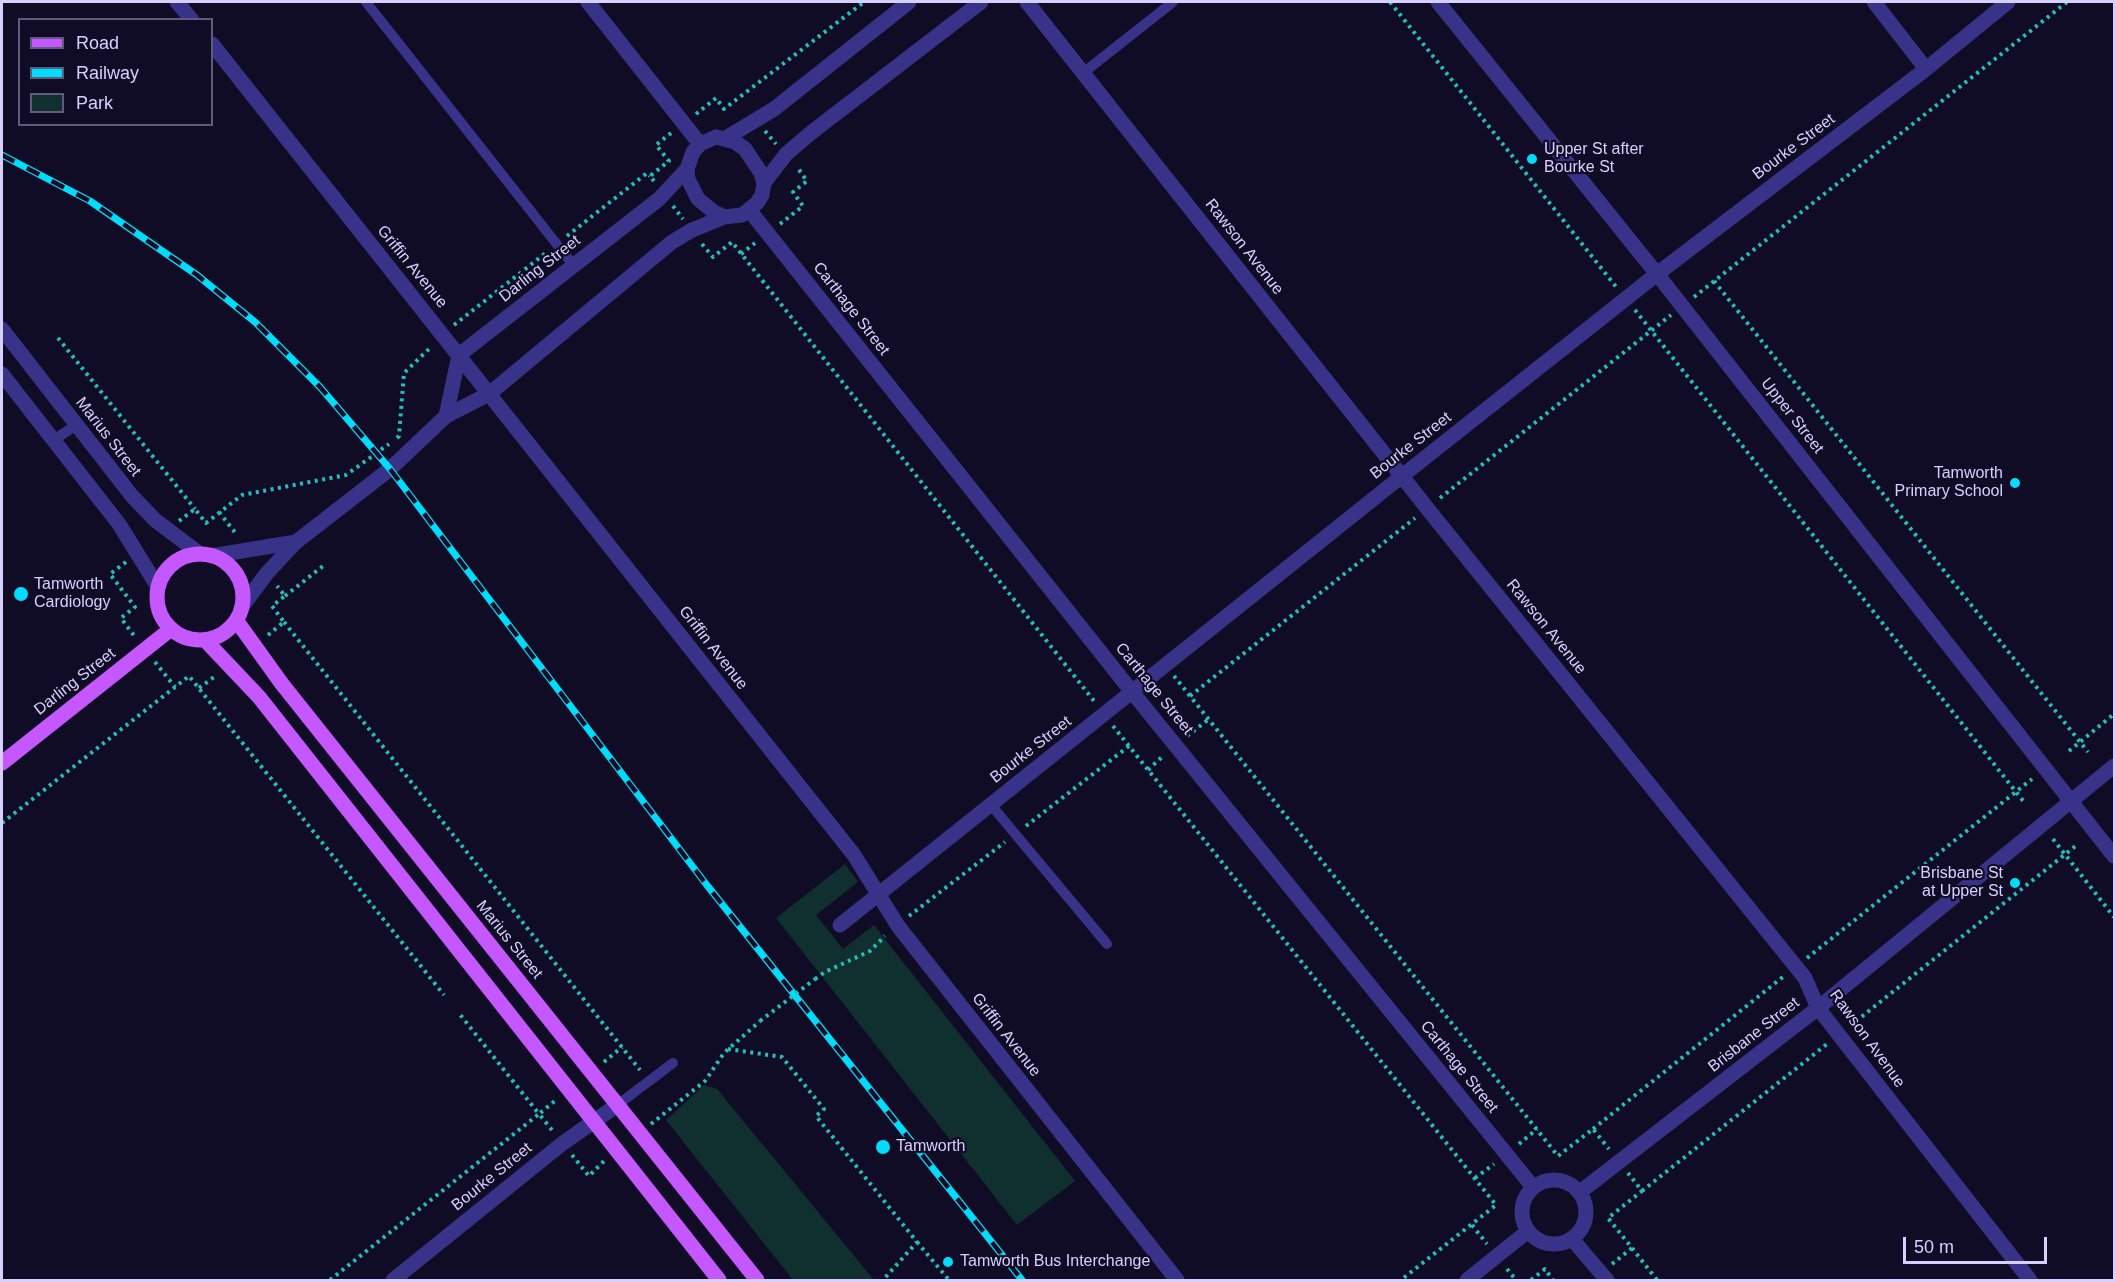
<!DOCTYPE html>
<style>
body{margin:0}
#map{position:relative;width:2116px;height:1282px;overflow:hidden;background:#110c25;font-family:Arial,sans-serif}
canvas{display:block}
.frame{position:absolute;inset:0;border:3px solid #d7d0ff;pointer-events:none}
.legend{position:absolute;left:18px;top:18px;width:195px;height:108px;box-sizing:border-box;background:#110c25;border:2px solid #605a7c;margin:0;padding:8px 10px;list-style:none;font-size:18px;color:#d7d0ff}
.legend li{display:flex;align-items:center;gap:12px;height:30px}
.legend b{width:30px;border:2px solid #605a7c}
.scale{position:absolute;left:1903px;top:1237px;width:144px;height:27px;box-sizing:border-box;border:3px solid #d7d0ff;border-top:0;padding-left:8px;font-size:18px;line-height:21px;white-space:nowrap;color:#d7d0ff;-webkit-text-stroke:4px #110c25;paint-order:stroke}
</style>
<div id="map">
<canvas width="2116" height="1282"></canvas>
<div class="frame"></div>
<ul class="legend">
<li><b style="height:8px;background:#c557ff"></b>Road</li>
<li><b style="height:8px;background:#00dcfb"></b>Railway</li>
<li><b style="height:16px;background:#0f302f"></b>Park</li>
</ul>
<div class="scale">50 m</div>
</div>
<script>
const g = document.querySelector('canvas').getContext('2d');
g.lineJoin = 'round';
function paint(path, color) {
  g.fillStyle = color;
  g.fill(path, 'evenodd');
}
function shape(rows) {
  const path = new Path2D();
  for (const r of rows) {
    if (r.length === 3) {
      path.moveTo(r[0] + r[2], r[1]);
      path.arc(r[0], r[1], r[2], 0, 2 * Math.PI);
      continue;
    }
    path.moveTo(r[0], r[1]);
    for (let i = 2; i < r.length; i += 2) path.lineTo(r[i], r[i + 1]);
  }
  return path;
}
function strokePath(path, color, width, dash) {
  g.strokeStyle = color;
  g.lineWidth = width;
  g.lineCap = dash ? 'butt' : 'round';
  g.setLineDash(dash || []);
  g.stroke(path);
}
function drawText(font, color, halo, rows, align = 'center') {
  g.font = font + ' Arial,sans-serif';
  g.lineWidth = 4.5;
  g.setLineDash([]);
  g.textBaseline = 'middle';
  g.strokeStyle = halo;
  g.fillStyle = color;
  for (const [text, x, y, turn = 0] of rows) {
    g.save();
    g.translate(x, y);
    g.rotate((+turn || 0) * Math.PI / 180);
    g.textAlign = isNaN(turn) ? turn : align;
    if (halo) g.strokeText(text, 0, 0);
    g.fillText(text, 0, 0);
    g.restore();
  }
}
paint(shape([
 [845,864,858,882,816,915,843,949,874,925,1075,1181,1017,1225,776,918],
 [704,1085,717,1089,874,1280,793,1280,666,1120]
]), '#0f302f');
strokePath(shape([
 [1390,2,1617,288],
 [696,114,716,98,724,109,864,2],
 [765,131,776,144],
 [654,181,650,176,669,161,656,145,671,133],
 [673,206,683,219],
 [780,224,803,206,793,192,807,181,797,167],
 [567,236,647,173,650,176],
 [702,244,713,257,732,242,1094,701],
 [741,254,755,243],
 [1714,281,2088,752],
 [1694,297,2067,2],
 [1635,310,2024,802],
 [454,325,547,252],
 [58,338,195,509],
 [397,438,399,436,404,373,431,347],
 [1440,498,1671,315],
 [219,512,237,535],
 [179,521,195,509,206,523,242,495,346,475,389,444],
 [126,562,110,574,135,607,121,618,135,637],
 [285,596,323,566],
 [284,622,640,1070],
 [268,635,284,622,272,606,285,596,277,586],
 [155,662,175,687],
 [1174,676,1558,1156,1593,1129,1609,1149],
 [199,688,217,675],
 [1190,696,1415,518],
 [1113,726,1496,1205,1401,1280],
 [1187,736,1209,719],
 [2069,751,2114,714],
 [1148,770,1163,756],
 [2,823,189,676,444,995],
 [1026,826,1129,746],
 [2053,839,2114,917],
 [909,916,1005,842],
 [1807,958,2032,779],
 [815,979,825,972,870,951,885,936],
 [1850,1026,2078,844],
 [728,1049,782,1057,824,1109,816,1116,917,1242,883,1280],
 [604,1062,622,1047],
 [651,1124,705,1081,724,1053,760,1021],
 [1593,1129,1784,976],
 [552,1130,539,1114,556,1100],
 [1519,1144,1537,1129],
 [572,1155,589,1176,605,1160],
 [1475,1178,1494,1164],
 [1642,1191,1827,1044],
 [1472,1225,1487,1244],
 [917,1242,949,1280],
 [1632,1248,1657,1280],
 [1612,1264,1632,1248,1608,1218,1642,1191,1628,1173],
 [1507,1269,1516,1280],
 [330,1280,539,1114,458,1012],
 [1531,1280,1545,1269,1553,1280]
]), '#23c0bb', 4, [3, 4.5]);
strokePath(shape([
 [366,2,574,266],
 [1083,73,1173,2],
 [54,440,76,425],
 [991,805,1107,944],
 [616,1106,673,1063]
]), '#383389', 10);
strokePath(shape([
 [177,2,192,20],
 [588,2,700,144],
 [1027,2,1427,508,1805,978,1818,1008,2030,1280],
 [1438,2,1657,274,2114,856],
 [1874,2,1926,69],
 [212,44,854,855,898,926,1177,1280],
 [716,137,735,142,745,149,761,173,764,183,762,195,757,203,742,215,724,217,714,212,698,199,688,179,687,169,693,152,700,144,716,137],
 [726,138,774,109,909,2],
 [764,183,786,154,812,132,981,2],
 [750,211,1133,693,1533,1187],
 [2,329,132,496,155,520,200,554],
 [2,374,119,524,158,587],
 [446,416,459,355,659,199,687,169],
 [211,556,296,542],
 [241,608,267,573,296,542,390,469,446,416,489,394,672,242,692,230,724,217],
 [840,925,1402,476,1657,274,1926,69,2008,2],
 [1554,1212,32],
 [1580,1192,1818,1008,2114,766],
 [1572,1239,1607,1280],
 [393,1280,563,1143,616,1106],
 [1467,1280,1528,1231]
]), '#383389', 15);
strokePath(shape([
 [200,597,43],
 [236,620,282,684,757,1280],
 [205,640,259,697,719,1280],
 [2,763,171,629]
]), '#c557ff', 15);
const rail = shape([
 [2,155,90,201,197,275,255,322,320,387,390,469,706,884,1022,1280]
]);
strokePath(rail, '#00dcfb', 7);
strokePath(rail, '#110c25', 4.5, [14]);
strokePath(shape([
 [760,1021,815,979]
]), '#23c0bb', 4, [3, 4.5]);
for (const [x, y, r, color] of [
 [1532,159,6,"#00dcfb"],
 [2015,483,6,"#00dcfb"],
 [21,594,8,"#00dcfb"],
 [2015,883,6,"#00dcfb"],
 [883,1147,8,"#00dcfb"],
 [948,1262,6,"#00dcfb"]
]) {
  const dot = new Path2D();
  dot.arc(x, y, r, 0, 2 * Math.PI);
  g.fillStyle = color;
  g.fill(dot);
  strokePath(dot, '#110c25', 2);
}
drawText('16px', '#d7d0ff', '#110c25', [
 ["Bourke Street",1794,147,-37],
 ["Rawson Avenue",1244,247,52],
 ["Griffin Avenue",412,267,51],
 ["Darling Street",540,269,-38],
 ["Carthage Street",851,309,52],
 ["Upper Street",1792,416,52],
 ["Marius Street",108,437,52],
 ["Bourke Street",1411,446,-38],
 ["Rawson Avenue",1546,627,51],
 ["Griffin Avenue",713,648,52],
 ["Darling Street",75,682,-38],
 ["Carthage Street",1154,689,51],
 ["Bourke Street",1031,750,-38],
 ["Marius Street",509,940,51],
 ["Griffin Avenue",1006,1035,52],
 ["Brisbane Street",1754,1035,-38],
 ["Rawson Avenue",1867,1039,54],
 ["Carthage Street",1459,1067,51],
 ["Bourke Street",492,1177,-39]
]);
drawText('16px', '#d7d0ff', '#110c25', [
 ["Upper St after",1544,150],
 ["Bourke St",1544,168],
 ["Tamworth",2003,474,"right"],
 ["Primary School",2003,492,"right"],
 ["Tamworth",34,585],
 ["Cardiology",34,603],
 ["Brisbane St",2003,874,"right"],
 ["at Upper St",2003,892,"right"],
 ["Tamworth",896,1147],
 ["Tamworth Bus Interchange",960,1262]
], 'left');
</script>
